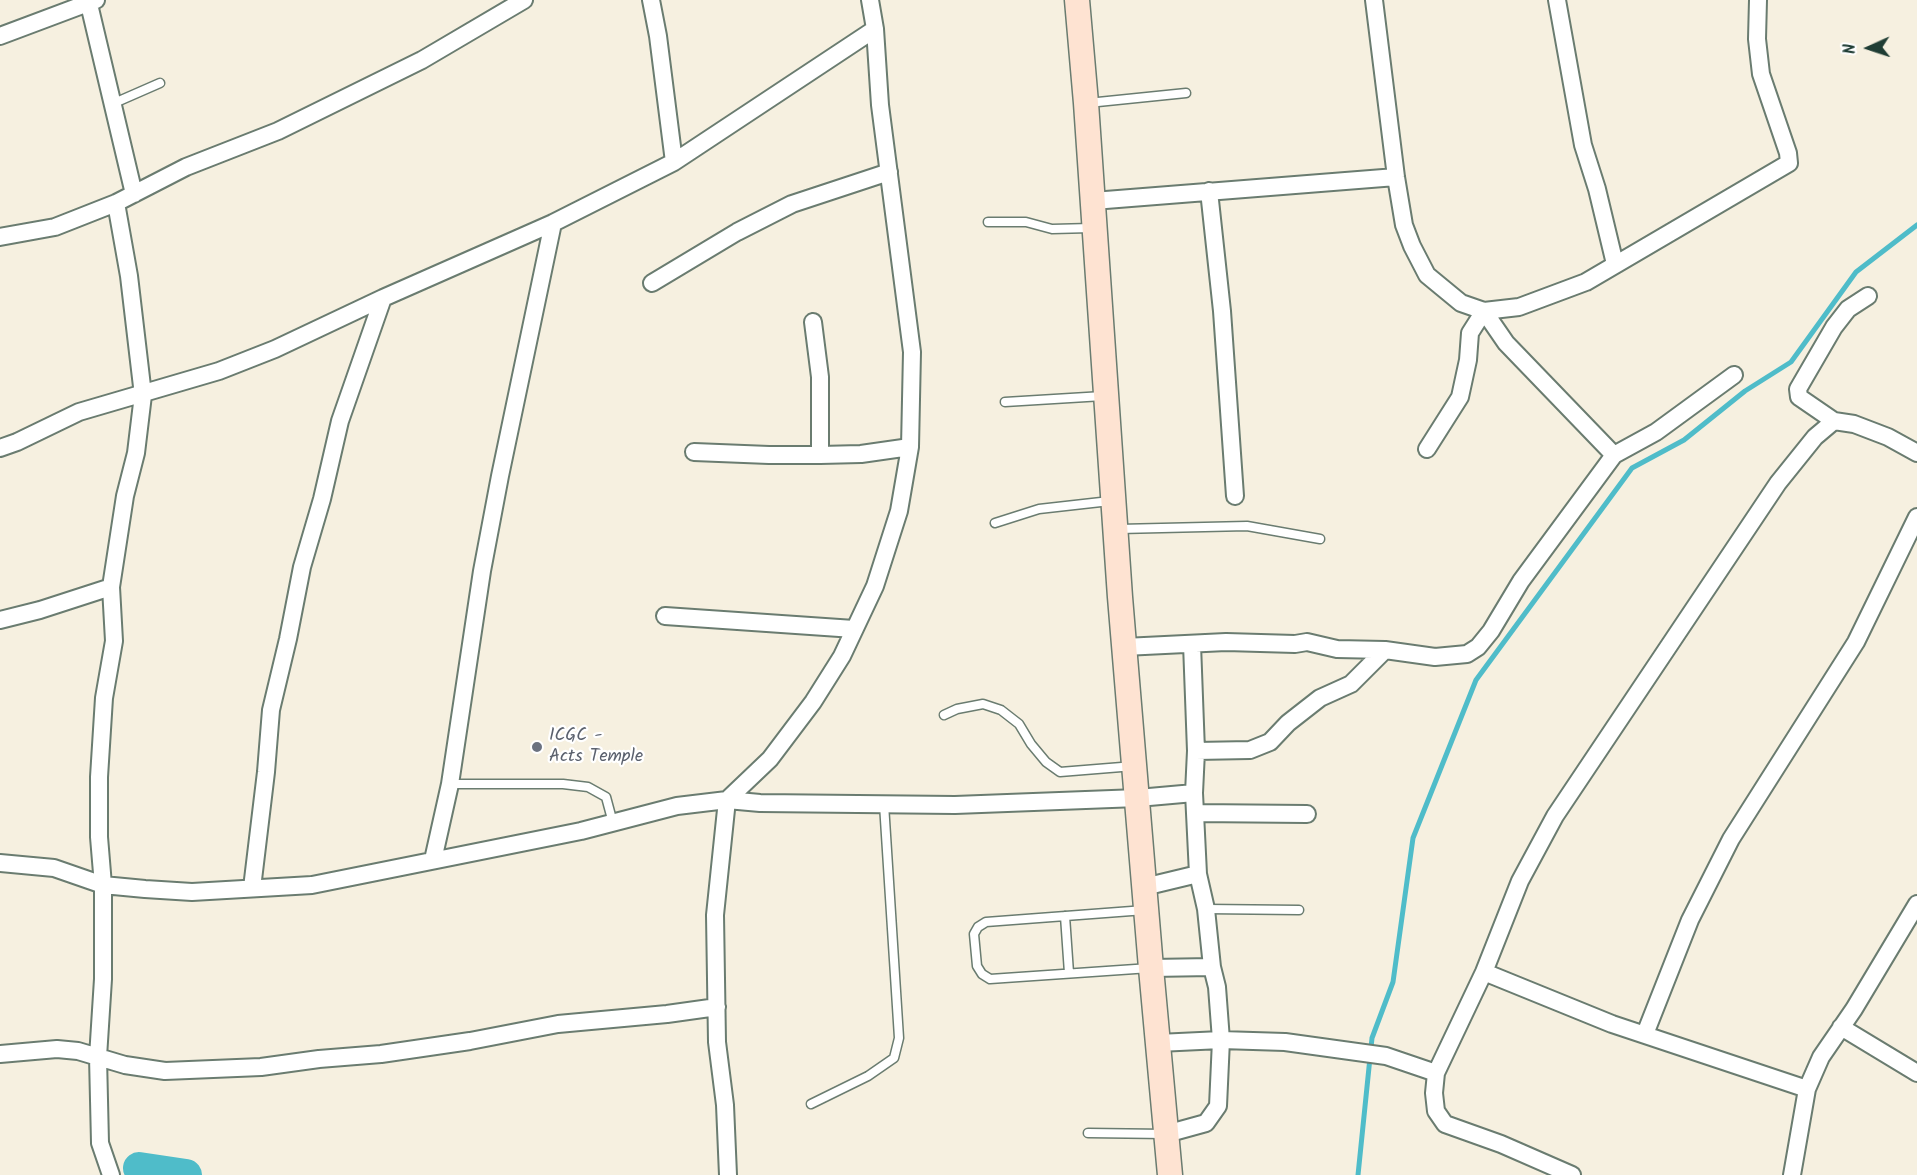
<!DOCTYPE html>
<style>
body{margin:0}
#map{position:relative;width:1917px;height:1175px;overflow:hidden;background:#f6f0e0;font-family:Kalam,sans-serif}
canvas{display:block}
.north{position:absolute;left:1839px;top:18px;width:60px;height:60px;-webkit-text-stroke:4px #fff;paint-order:stroke;rotate:267deg;font-size:16px;font-weight:700;line-height:24px;text-align:center;color:#1f3d34}
.north::after{content:'';display:block;margin:auto;width:21px;height:27px;background:#1f3d34;clip-path:polygon(50% 0,100% 100%,50% 72%,0 100%)}
</style>
<div id="map">
<canvas width="1917" height="1175"></canvas>
<div class="north">N</div>
</div>
<script>
const g = document.querySelector('canvas').getContext('2d');
g.lineJoin = 'round';
function shape(rows) {
  const path = new Path2D();
  for (const r of rows) {
    path.moveTo(r[0], r[1]);
    for (let i = 2; i < r.length; i += 2) path.lineTo(r[i], r[i + 1]);
  }
  return path;
}
function strokePath(path, color, width, dash) {
  g.strokeStyle = color;
  g.lineWidth = width;
  g.lineCap = dash ? 'butt' : 'round';
  g.setLineDash(dash || []);
  g.stroke(path);
}
function drawText(font, color, halo, rows, align = 'center') {
  g.font = font + ' Kalam,sans-serif';
  g.lineWidth = 4.5;
  g.setLineDash([]);
  g.textBaseline = 'middle';
  g.strokeStyle = halo;
  g.fillStyle = color;
  for (const [text, x, y, turn = 0] of rows) {
    g.save();
    g.translate(x, y);
    g.rotate((+turn || 0) * Math.PI / 180);
    g.textAlign = isNaN(turn) ? turn : align;
    if (halo) g.strokeText(text, 0, 0);
    g.fillText(text, 0, 0);
    g.restore();
  }
}
strokePath(shape([
 [1358,1175,1372,1038,1393,982,1413,838,1476,680,1632,468,1684,440,1745,391,1791,362,1856,272,1917,225]
]), '#4fbcc9', 5);
strokePath(shape([
 [139,1168,186,1175]
]), '#4fbcc9', 32);
const lane = shape([
 [1088,103,1186,93],
 [112,104,160,83],
 [988,222,1026,222,1052,229,1091,228],
 [1005,402,1103,396],
 [995,523,1039,509,1110,501],
 [1119,529,1247,526,1320,539],
 [944,715,957,709,983,704,1001,710,1019,724,1031,744,1046,762,1060,772,1134,766],
 [450,784,563,784,588,787,606,797,613,823],
 [1206,909,1299,910],
 [1145,910,986,922,978,927,974,934,977,966,982,974,990,979,1150,968],
 [1065,916,1069,973],
 [811,1104,868,1076,894,1058,899,1038,884,804],
 [1088,1133,1166,1134]
]);
const street = shape([
 [88,0,134,194],
 [651,0,658,36,674,162],
 [1374,0,1396,177,1404,225,1412,246,1427,275,1461,303,1484,311,1506,343,1614,455],
 [1557,0,1583,145,1597,189,1615,264],
 [0,36,96,0],
 [1209,191,1222,311,1235,496],
 [1093,201,1396,177],
 [0,237,55,227,116,203,186,167,278,131,422,60,524,0],
 [652,283,737,232,792,204,889,172],
 [1868,296,1848,309,1834,327,1798,389,1799,397,1834,421,1854,424,1888,437,1917,453],
 [813,322,820,377,820,455],
 [0,448,17,442,79,412,219,371,275,349,383,298,553,223,674,162,875,29],
 [1427,449,1460,397,1468,360,1470,333,1484,311,1519,307,1586,282,1789,163,1788,153,1761,74,1757,39,1758,0],
 [694,452,769,455,820,455,861,454,910,447],
 [665,616,854,629],
 [0,620,40,610,111,587],
 [1192,644,1196,751,1194,793,1198,874],
 [1124,647,1226,642,1295,644,1307,642,1337,649,1385,650,1435,657,1467,654,1478,647,1491,631,1521,581,1614,455,1656,432,1734,375],
 [1196,751,1250,750,1270,742,1288,723,1320,698,1351,684,1385,650],
 [1195,813,1307,814],
 [433,860,450,784,482,571,500,476,553,223],
 [0,863,54,868,103,885,145,889,192,892,312,885,581,831,677,806,727,800,760,803,955,805,1138,798,1194,793],
 [1144,887,1198,874,1206,909,1212,967,1217,987,1221,1040,1218,1106,1206,1123,1166,1134],
 [252,888,266,772,271,710,288,639,302,567,322,499,340,421,383,298],
 [1151,968,1212,967],
 [1484,972,1612,1024,1807,1089],
 [1841,1027,1917,1073],
 [1645,1034,1690,920,1731,839,1856,642,1917,517],
 [1158,1043,1221,1040,1285,1042,1386,1056,1436,1073],
 [0,1054,57,1049,78,1051,125,1065,165,1071,261,1067,319,1059,381,1054,470,1041,558,1024,667,1014,717,1007],
 [111,1175,100,1143,98,1057,103,979,103,885,99,837,99,777,104,698,114,641,111,587,125,496,136,453,143,395,129,276,116,203],
 [728,1175,725,1105,717,1042,715,915,727,800,770,759,813,702,842,656,875,586,899,511,910,447,912,352,880,105,875,29,870,0],
 [1572,1175,1501,1144,1445,1124,1436,1111,1434,1093,1436,1073,1484,972,1520,881,1555,816,1778,483,1815,437,1834,421],
 [1792,1175,1807,1089,1821,1057,1854,1009,1917,904]
]);
const secondary = shape([
 [1077,0,1086,103,1120,597,1151,968,1170,1175]
]);
strokePath(lane, '#6a7c70', 11);
strokePath(street, '#6a7c70', 20);
strokePath(secondary, '#6a7c70', 27);
strokePath(lane, '#fff', 8);
strokePath(street, '#fff', 16);
strokePath(secondary, '#fee3d2', 24);
for (const [x, y, r, color] of [
 [537,747,6,"#6b7280"]
]) {
  const dot = new Path2D();
  dot.arc(x, y, r, 0, 2 * Math.PI);
  g.fillStyle = color;
  g.fill(dot);
  strokePath(dot, '#fff', 2);
}
drawText('18px', '#5b616d', '#fff', [
 ["ICGC -",549,737],
 ["Acts Temple",549,758]
], 'left');
</script>
